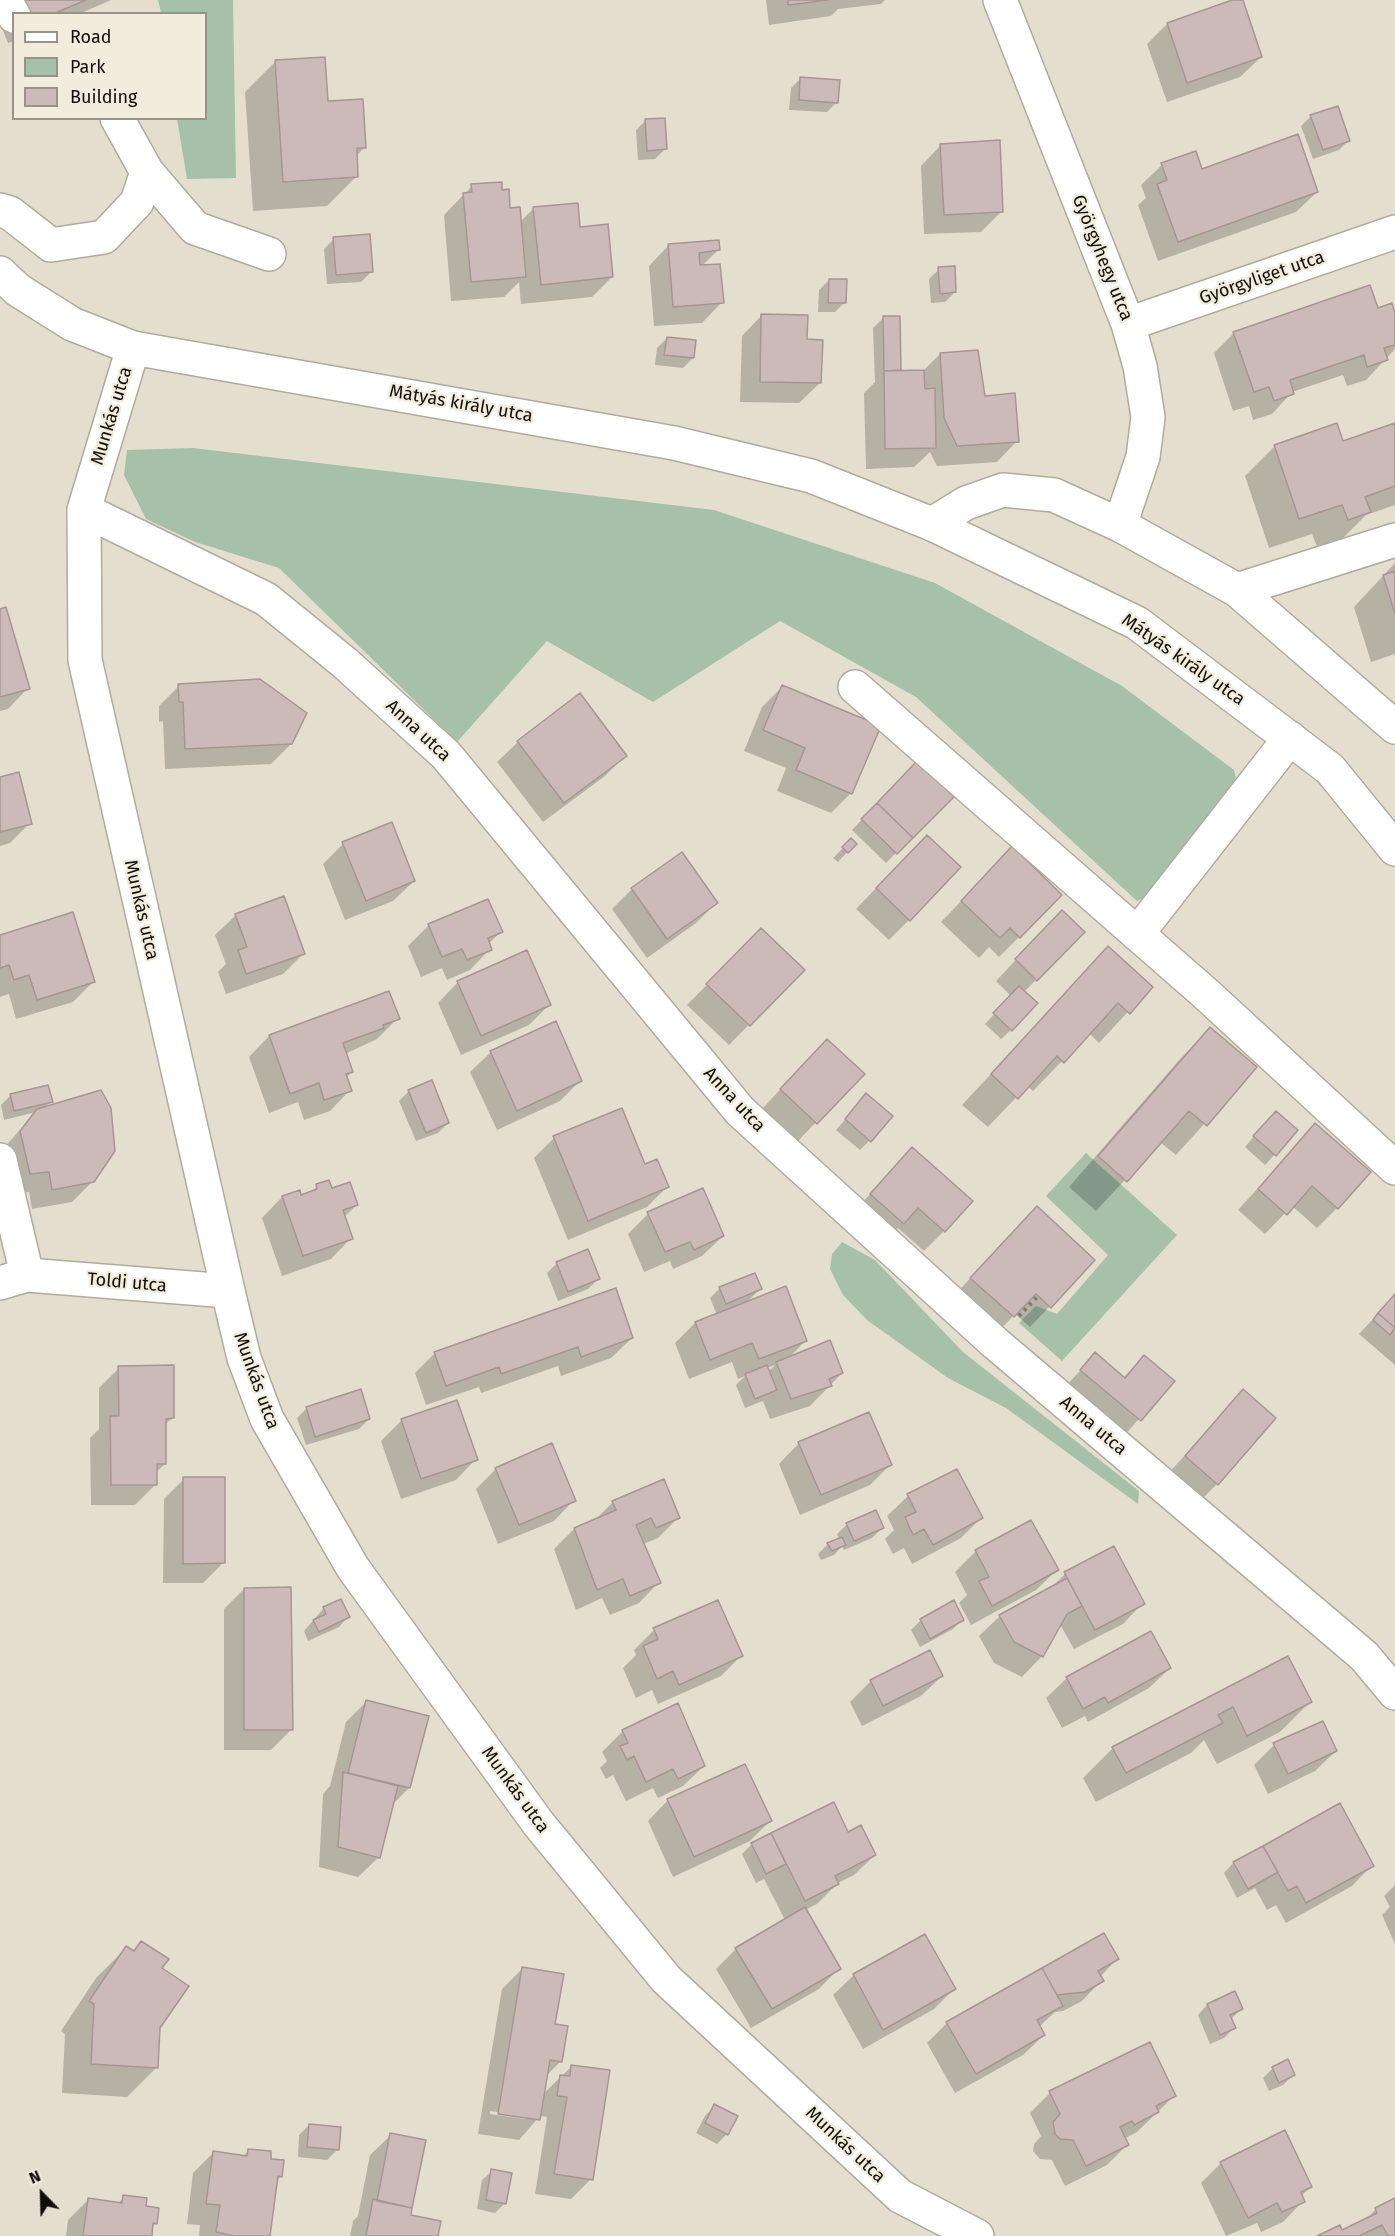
<!DOCTYPE html>
<meta charset="utf-8">
<style>
body{margin:0}
#map{position:relative;width:1395px;height:2236px;overflow:hidden;background:#e4decf;font-family:"Fira Sans",sans-serif}
canvas{display:block}
.legend{position:absolute;left:12px;top:12px;width:195px;height:108px;box-sizing:border-box;background:#f2ecdc;border:2px solid #989388;margin:0;padding:8px 10px;list-style:none;font-size:18px;color:#100e09}
.legend li{display:flex;align-items:center;gap:12px;height:30px}
.legend b{width:30px;border:2px solid #989388}
.north{position:absolute;left:12px;top:2164px;width:60px;height:60px;-webkit-text-stroke:4px #f2ecdc;paint-order:stroke;rotate:337deg;font-size:16px;font-weight:700;line-height:24px;text-align:center;color:#100e09}
.north::after{content:'';display:block;margin:auto;width:21px;height:27px;background:#100e09;clip-path:polygon(50% 0,100% 100%,50% 72%,0 100%)}
</style>
<div id="map">
<canvas width="1395" height="2236"></canvas>
<ul class="legend">
<li><b style="height:8px;background:#fff"></b>Road</li>
<li><b style="height:16px;background:#a7c0aa"></b>Park</li>
<li><b style="height:16px;background:#ccbab8"></b>Building</li>
</ul>
<div class="north">N</div>
</div>
<script>
const g = document.querySelector('canvas').getContext('2d');
g.lineJoin = 'round';
function paint(path, color) {
  g.fillStyle = color;
  g.fill(path, 'evenodd');
}
function shape(rows) {
  const path = new Path2D();
  for (const r of rows) {
    path.moveTo(r[0], r[1]);
    for (let i = 2; i < r.length; i += 2) path.lineTo(r[i], r[i + 1]);
  }
  return path;
}
function strokePath(path, color, width, dash) {
  g.strokeStyle = color;
  g.lineWidth = width;
  g.lineCap = dash ? 'butt' : 'round';
  g.setLineDash(dash || []);
  g.stroke(path);
}
function drawText(font, color, halo, rows, align = 'center') {
  g.font = font + ' "Fira Sans",sans-serif';
  g.lineWidth = 4.5;
  g.setLineDash([]);
  g.textBaseline = 'middle';
  g.strokeStyle = halo;
  g.fillStyle = color;
  for (const [text, x, y, turn = 0] of rows) {
    g.save();
    g.translate(x, y);
    g.rotate((+turn || 0) * Math.PI / 180);
    g.textAlign = isNaN(turn) ? turn : align;
    if (halo) g.strokeText(text, 0, 0);
    g.fillText(text, 0, 0);
    g.restore();
  }
}
paint(shape([
 [158,0,233,0,236,178,187,179,177,119,206,118,206,14,161,13],
 [193,448,714,510,935,583,1122,686,1234,770,1238,789,1154,893,1137,901,916,697,780,621,653,702,547,641,457,742,279,568,195,542,146,519,124,475,127,450],
 [1086,1153,1177,1235,1062,1361,1019,1323,1036,1306,1057,1314,1108,1255,1046,1196],
 [842,1242,875,1260,963,1352,1139,1491,1138,1504,1006,1408,948,1378,867,1320,843,1295,830,1269,832,1254]
]), '#a7c0aa');
paint(shape([
 [0,0,111,0,79,14,14,14,14,41,8,43,0,23],
 [766,0,885,0,881,4,838,9,831,16,769,25],
 [1237,0,1241,0,1261,57,1240,77,1167,102,1147,44,1167,24],
 [275,62,326,103,365,147,356,156,357,176,327,206,253,211,245,92],
 [801,78,837,102,827,112,789,110,791,88],
 [1311,116,1349,140,1339,150,1313,159,1301,126],
 [646,120,665,149,655,159,638,160,636,130],
 [941,145,1002,211,981,232,924,234,921,166],
 [1162,165,1317,192,1296,212,1158,261,1138,205,1146,198,1141,185],
 [472,186,501,192,509,210,520,222,533,209,579,229,612,277,592,297,521,304,519,282,504,297,451,301,444,215],
 [334,239,371,272,361,282,327,284,324,249],
 [669,245,718,250,701,267,722,302,702,323,654,326,649,266],
 [939,269,955,292,945,302,931,303,929,279],
 [829,280,845,302,835,312,818,312,819,290],
 [1377,309,1395,317,1395,349,1366,380,1347,386,1343,375,1292,392,1272,414,1253,420,1249,406,1233,411,1214,353,1234,333],
 [762,315,820,383,799,403,740,402,742,336],
 [883,318,899,369,897,372,923,371,940,354,984,397,1017,441,997,462,937,466,930,452,914,467,866,469,864,393,875,382,873,328],
 [667,338,693,358,683,368,655,365,657,348],
 [1395,425,1395,505,1366,515,1339,542,1318,549,1312,534,1269,548,1245,476,1275,446,1342,443],
 [1395,563,1395,654,1371,662,1354,607],
 [0,611,28,688,8,709,0,711],
 [179,686,291,744,271,764,165,769,163,721,159,722,159,706],
 [782,687,851,793,831,813,777,791,786,768,744,751,762,707],
 [518,742,625,756,605,776,543,822,497,762],
 [0,779,30,823,10,843,0,846],
 [897,783,951,797,886,863,852,830],
 [851,840,855,844,838,862,833,858],
 [343,844,414,881,393,901,345,920,323,864],
 [906,857,909,920,889,940,856,909],
 [992,869,1019,937,999,957,989,947,979,958,941,922],
 [632,889,716,903,696,923,647,958,612,909],
 [488,901,501,932,488,944,490,949,470,970,447,980,442,968,421,977,408,946,428,926],
 [236,915,303,954,283,974,226,994,218,972,226,964,215,935],
 [761,930,803,970,729,1045,687,1005],
 [1042,932,1083,932,1024,992,1011,1030,1001,1039,985,1024,1011,996,996,981],
 [0,936,93,982,73,1002,16,1019,9,994,0,997],
 [1108,948,1151,987,1099,1043,1089,1033,1033,1091,1027,1086,988,1127,962,1105],
 [458,982,549,1005,529,1025,461,1055,438,1003],
 [388,993,398,1018,377,1039,345,1054,352,1072,346,1078,350,1090,330,1111,304,1120,298,1102,269,1113,249,1057,269,1036],
 [1210,1029,1255,1068,1176,1155,1160,1142,1096,1211,1069,1187,1180,1059],
 [491,1052,581,1080,560,1101,497,1130,470,1072],
 [807,1061,863,1074,796,1143,761,1110],
 [409,1091,448,1123,438,1133,416,1141,399,1101],
 [11,1095,51,1101,44,1109,93,1181,72,1202,32,1209,29,1192,10,1194,0,1152,36,1112,4,1120,1,1105],
 [866,1096,870,1140,860,1150,836,1130],
 [1266,1122,1296,1131,1265,1165,1245,1147],
 [1315,1125,1337,1208,1317,1228,1292,1206,1265,1234,1238,1210],
 [554,1138,644,1166,667,1187,647,1207,568,1240,534,1158],
 [892,1170,944,1231,924,1251,898,1228,882,1243,851,1215],
 [317,1186,331,1190,357,1205,344,1217,351,1238,331,1259,282,1276,262,1218,282,1197,299,1192,300,1197,309,1194],
 [648,1214,723,1236,702,1256,673,1269,670,1261,644,1272,628,1234],
 [1016,1229,1050,1306,1030,1327,1015,1314,993,1337,951,1299],
 [557,1263,598,1279,588,1289,558,1301,547,1273],
 [720,1288,760,1289,746,1303,805,1341,787,1360,842,1373,810,1406,770,1419,763,1401,745,1408,736,1385,745,1376,738,1379,732,1362,689,1379,675,1343,695,1323,717,1315,710,1298],
 [775,1365,768,1372,767,1368],
 [1395,1296,1395,1365,1359,1334],
 [632,1338,611,1358,561,1376,558,1366,481,1393,479,1387,426,1405,415,1373,435,1353],
 [1096,1354,1123,1378,1144,1357,1173,1381,1120,1440,1061,1391],
 [119,1368,172,1418,164,1426,165,1464,155,1473,156,1484,135,1505,91,1505,90,1438,99,1429,99,1388],
 [1243,1391,1217,1484,1197,1504,1165,1477],
 [456,1402,476,1459,456,1480,401,1499,381,1441,401,1421],
 [307,1408,369,1419,359,1429,306,1445,297,1418],
 [799,1443,890,1465,870,1485,800,1515,779,1464],
 [496,1469,574,1500,554,1521,498,1544,476,1489],
 [956,1471,981,1518,961,1538,912,1564,904,1548,893,1554,885,1539,894,1530,887,1516,908,1496],
 [184,1479,223,1563,203,1583,163,1583,164,1499],
 [613,1502,679,1517,658,1538,643,1544,659,1582,639,1603,610,1615,602,1598,576,1610,554,1549,574,1529,595,1520],
 [1031,1522,1057,1570,1036,1590,971,1625,959,1603,967,1595,955,1572,975,1552],
 [847,1524,882,1528,872,1538,844,1550,842,1546,834,1555,821,1560,818,1554,828,1544,839,1539,837,1534],
 [1113,1548,1143,1603,1123,1624,1074,1649,1061,1626,1058,1627,1042,1656,1022,1677,994,1663,979,1636,1000,1616,1049,1590,1065,1574],
 [244,1589,292,1729,271,1750,224,1750,224,1609],
 [953,1602,963,1619,953,1629,920,1647,911,1630,921,1620],
 [324,1608,348,1617,339,1627,308,1641,304,1631],
 [654,1630,741,1656,721,1676,658,1704,652,1690,636,1698,623,1668,636,1655,634,1650],
 [930,1652,942,1676,921,1696,862,1726,850,1702,870,1682],
 [1287,1658,1310,1702,1280,1732,1217,1764,1204,1740,1191,1753,1096,1802,1083,1778,1113,1748],
 [1170,1668,1149,1688,1088,1722,1085,1716,1062,1728,1046,1698,1067,1678],
 [367,1701,409,1788,392,1805,379,1857,358,1877,319,1867,323,1794,330,1786,346,1722],
 [677,1705,704,1766,683,1786,658,1798,653,1788,626,1801,613,1775,606,1779,600,1768,607,1761,602,1752,623,1731],
 [1274,1745,1336,1751,1315,1771,1268,1794,1254,1765],
 [668,1800,770,1821,750,1841,673,1877,648,1821],
 [833,1804,848,1834,875,1855,854,1875,838,1883,817,1904,805,1910,839,1968,819,1989,751,2028,716,1969,736,1949,785,1920,764,1879,756,1883,742,1854,752,1844],
 [1233,1863,1372,1865,1352,1886,1286,1923,1276,1905,1267,1910,1255,1888,1237,1898,1224,1873],
 [1395,1885,1395,1944,1382,1915,1390,1907,1384,1896],
 [1104,1935,1117,1959,1100,1977,1102,1980,1082,2001,1063,2011,1055,2012,1039,2027,1044,2035,1023,2055,955,2093,927,2043,947,2023],
 [141,1943,160,1969,157,2067,127,2097,62,2093,65,2034,61,2031,96,1978,126,1948,132,1952],
 [523,1968,561,2061,546,2076,543,2094,572,2066,591,2179,571,2199,535,2194,547,2117,540,2116,519,2140,478,2134,502,1989],
 [490,2111,525,2116,525,2119,490,2114],
 [854,1975,954,1989,934,2009,863,2049,833,1995],
 [1234,1993,1241,2009,1231,2019,1234,2028,1224,2038,1210,2044,1198,2015,1207,2005],
 [1273,2068,1293,2075,1283,2085,1269,2091,1263,2078],
 [1050,2093,1175,2095,1137,2132,1124,2139,1127,2145,1107,2165,1065,2186,1052,2160,1040,2159,1033,2151,1034,2144,1041,2136,1030,2113],
 [715,2106,727,2134,717,2144,696,2133,705,2116],
 [309,2125,337,2150,327,2160,298,2157,299,2135],
 [391,2135,409,2216,437,2236,350,2236,353,2221,358,2216,370,2155],
 [249,2150,269,2160,283,2162,281,2177,275,2182,269,2236,199,2236,200,2225,187,2224,193,2173,213,2153,242,2157],
 [1221,2163,1311,2187,1301,2196,1303,2201,1283,2222,1261,2232,1257,2223,1226,2236,1201,2183],
 [492,2171,505,2203,495,2213,477,2209,482,2180],
 [124,2197,144,2207,156,2223,151,2228,150,2236,66,2236,68,2220,88,2200,117,2204],
 [1395,2200,1395,2236,1321,2236,1342,2232,1364,2222,1376,2209]
]), '#0003');
const building = shape([
 [19,0,86,0,53,14,24,14,19,0],
 [788,0,828,0,788,5,788,0],
 [1232,0,1243,0,1262,57,1187,83,1167,23,1232,0],
 [325,57,328,101,363,99,366,148,357,148,358,177,283,182,275,60,325,57],
 [800,77,840,80,838,103,799,100,800,77],
 [1338,106,1350,141,1323,150,1310,115,1338,106],
 [665,118,667,149,647,151,645,119,665,118],
 [1298,134,1318,192,1178,242,1157,184,1167,180,1161,163,1196,151,1202,169,1298,134],
 [1000,140,1003,212,944,215,940,144,1000,140],
 [502,182,502,190,509,189,510,208,520,207,526,277,471,282,463,193,472,192,471,184,502,182],
 [578,203,580,227,608,224,613,277,541,285,533,207,578,203],
 [370,234,373,272,336,275,333,237,370,234],
 [719,240,720,250,699,253,700,265,720,264,724,303,673,307,668,244,719,240],
 [955,266,956,292,940,294,938,267,955,266],
 [829,279,847,279,846,303,828,303,829,279],
 [1370,285,1378,308,1392,303,1395,313,1395,345,1384,348,1388,360,1367,367,1364,355,1290,380,1294,394,1274,401,1269,387,1254,392,1233,332,1370,285],
 [761,314,808,315,807,339,823,340,821,383,760,382,761,314],
 [883,316,900,316,901,370,884,371,883,316],
 [667,337,696,340,694,358,664,355,667,337],
 [978,350,985,396,1015,393,1019,442,957,446,944,418,940,353,978,350],
 [924,370,925,389,935,388,936,448,885,449,884,371,924,370],
 [1337,423,1343,441,1395,423,1395,486,1365,497,1371,512,1348,520,1342,505,1299,519,1274,445,1337,423],
 [1395,571,1395,614,1383,575,1395,571],
 [6,607,30,689,0,697,0,609,6,607],
 [260,679,307,713,292,744,185,749,183,702,179,702,178,684,260,679],
 [782,685,881,726,852,794,796,770,805,748,763,730,782,685],
 [580,693,627,756,564,803,517,741,580,693],
 [917,761,954,797,913,838,877,803,917,761],
 [19,772,32,824,0,832,0,777,19,772],
 [877,803,913,838,897,854,861,819,877,803],
 [392,822,415,881,366,901,342,842,392,822],
 [927,835,961,867,910,921,876,888,927,835],
 [851,838,857,844,848,853,842,847,851,838],
 [1012,846,1062,895,1020,938,1010,928,1000,938,961,901,1012,846],
 [682,852,718,903,667,939,631,888,682,852],
 [284,896,305,954,246,974,238,950,247,947,235,914,284,896],
 [488,899,503,932,488,938,492,950,467,960,462,949,442,957,428,924,488,899],
 [1062,910,1085,932,1037,981,1015,959,1062,910],
 [73,912,95,982,37,1000,29,975,14,980,9,965,0,968,0,935,73,912],
 [761,928,805,970,750,1026,706,984,761,928],
 [1108,946,1153,987,1130,1014,1118,1003,1064,1063,1057,1056,1018,1099,991,1074,1108,946],
 [527,950,551,1005,481,1036,457,981,527,950],
 [1019,986,1038,1003,1012,1031,993,1013,1019,986],
 [389,991,400,1019,383,1025,384,1028,343,1043,353,1072,346,1074,352,1091,324,1100,319,1083,290,1094,269,1035,389,991],
 [556,1021,582,1081,517,1111,490,1051,556,1021],
 [1210,1027,1257,1067,1207,1126,1189,1111,1127,1182,1098,1156,1210,1027],
 [827,1039,865,1074,817,1124,780,1089,827,1039],
 [432,1080,449,1123,426,1133,408,1090,432,1080],
 [48,1085,53,1102,14,1111,10,1094,48,1085],
 [101,1090,111,1108,115,1151,94,1182,52,1190,49,1172,30,1174,20,1131,37,1109,101,1090],
 [866,1093,893,1116,871,1142,845,1119,866,1093],
 [622,1108,645,1164,657,1159,669,1187,588,1221,553,1136,622,1108],
 [1276,1111,1298,1130,1276,1156,1253,1136,1276,1111],
 [1315,1123,1371,1172,1338,1209,1312,1186,1287,1215,1258,1189,1315,1123],
 [912,1147,973,1201,945,1232,918,1208,904,1224,870,1194,912,1147],
 [329,1180,332,1188,350,1182,358,1205,343,1210,353,1239,303,1256,282,1196,300,1190,301,1195,317,1189,316,1184,329,1180],
 [703,1188,724,1236,694,1250,690,1242,665,1252,647,1212,703,1188],
 [1037,1206,1095,1260,1051,1308,1036,1294,1014,1317,970,1278,1037,1206],
 [588,1249,600,1279,568,1292,556,1262,588,1249],
 [755,1273,762,1289,726,1304,719,1287,755,1273],
 [786,1286,807,1341,759,1359,752,1343,710,1360,695,1322,786,1286],
 [616,1288,633,1338,581,1357,578,1347,501,1374,499,1367,446,1386,434,1352,616,1288],
 [1395,1294,1395,1328,1378,1313,1395,1294],
 [1378,1313,1395,1328,1390,1335,1373,1320,1378,1313],
 [830,1340,843,1373,829,1379,832,1386,791,1399,776,1362,830,1340],
 [1095,1352,1125,1378,1144,1355,1175,1381,1141,1421,1080,1370,1095,1352],
 [174,1365,174,1418,166,1419,166,1464,157,1464,157,1485,111,1485,110,1416,119,1416,118,1366,174,1365],
 [767,1365,777,1390,755,1399,745,1374,767,1365],
 [361,1389,370,1419,315,1437,306,1407,361,1389],
 [1243,1389,1276,1418,1218,1485,1185,1456,1243,1389],
 [457,1400,478,1460,421,1479,401,1419,457,1400],
 [869,1412,892,1465,821,1495,798,1442,869,1412],
 [552,1443,576,1501,519,1525,495,1468,552,1443],
 [957,1469,983,1518,933,1545,924,1529,913,1535,905,1517,916,1512,907,1494,957,1469],
 [183,1477,225,1477,225,1563,183,1564,183,1477],
 [664,1479,680,1518,656,1528,651,1518,636,1525,661,1583,630,1596,623,1579,597,1590,574,1528,616,1510,612,1501,664,1479],
 [876,1510,884,1528,854,1541,846,1523,876,1510],
 [1031,1520,1059,1570,992,1606,979,1581,989,1577,975,1550,1031,1520],
 [842,1537,846,1545,832,1551,827,1543,842,1537],
 [1114,1546,1145,1604,1095,1630,1064,1572,1114,1546],
 [1067,1578,1082,1606,1067,1614,1043,1657,1014,1642,999,1615,1067,1578],
 [291,1587,293,1730,244,1730,244,1588,291,1587],
 [341,1599,350,1617,319,1632,313,1620,326,1614,323,1607,341,1599],
 [718,1600,743,1656,679,1685,673,1671,657,1679,643,1646,658,1639,653,1628,718,1600],
 [954,1600,964,1620,930,1639,920,1619,954,1600],
 [1151,1631,1171,1668,1108,1703,1105,1697,1083,1709,1066,1677,1151,1631],
 [930,1650,943,1676,883,1706,870,1680,930,1650],
 [1288,1656,1312,1702,1247,1736,1233,1707,1218,1715,1223,1723,1126,1773,1112,1747,1288,1656],
 [366,1700,429,1716,410,1788,348,1773,366,1700],
 [678,1703,705,1766,678,1779,673,1769,646,1782,634,1756,627,1760,620,1746,628,1743,622,1730,678,1703],
 [1323,1721,1337,1751,1288,1774,1273,1743,1323,1721],
 [745,1764,772,1821,694,1857,667,1799,745,1764],
 [343,1772,398,1786,380,1858,338,1847,343,1772],
 [834,1802,848,1832,861,1825,876,1855,835,1876,839,1884,805,1901,771,1833,834,1802],
 [1340,1803,1374,1866,1306,1903,1297,1886,1288,1891,1263,1846,1340,1803],
 [771,1833,786,1864,766,1874,751,1843,771,1833],
 [1263,1846,1278,1872,1248,1889,1233,1862,1263,1846],
 [805,1907,841,1969,772,2009,735,1948,805,1907],
 [1104,1933,1119,1959,1098,1971,1104,1981,1085,1992,1057,1995,1042,1968,1104,1933],
 [925,1934,956,1989,883,2030,853,1974,925,1934],
 [141,1941,169,1959,162,1968,189,1986,160,2028,158,2068,91,2064,94,2004,89,2001,126,1946,134,1951,141,1941],
 [522,1967,564,1974,555,2024,568,2026,562,2062,550,2060,540,2120,498,2114,522,1967],
 [1042,1968,1063,2006,1037,2020,1045,2035,976,2074,946,2022,1042,1968],
 [1235,1991,1243,2009,1230,2015,1236,2028,1220,2035,1207,2004,1235,1991],
 [1150,2042,1176,2096,1156,2106,1159,2112,1134,2125,1132,2121,1120,2127,1129,2145,1086,2166,1073,2140,1060,2139,1055,2134,1053,2122,1060,2114,1049,2091,1150,2042],
 [1288,2059,1295,2075,1279,2083,1272,2067,1288,2059],
 [571,2065,610,2070,593,2180,554,2174,567,2097,557,2096,560,2075,570,2076,571,2065],
 [714,2104,738,2116,728,2135,705,2123,714,2104],
 [309,2124,341,2127,339,2150,307,2147,309,2124],
 [1285,2130,1312,2187,1301,2192,1305,2202,1282,2212,1277,2203,1248,2218,1220,2162,1285,2130],
 [390,2133,426,2140,412,2208,377,2201,390,2133],
 [248,2149,271,2151,271,2159,284,2160,282,2177,278,2176,270,2236,234,2236,216,2232,220,2205,206,2204,213,2151,247,2156,248,2149],
 [491,2169,512,2173,506,2204,486,2200,491,2169],
 [123,2195,147,2198,146,2206,159,2208,157,2224,153,2223,152,2236,83,2236,88,2198,122,2203,123,2195],
 [1395,2198,1395,2236,1388,2236,1382,2225,1359,2236,1317,2236,1340,2225,1342,2230,1377,2213,1375,2208,1395,2198],
 [373,2199,412,2208,411,2215,441,2221,438,2236,366,2236,373,2199]
]);
paint(building, '#ccbab8');
strokePath(building, '#a79594', 1.5);
const minor = shape([
 [5,0,14,16],
 [1000,0,1128,324,1140,366,1148,417,1143,457,1120,525],
 [147,172,195,228,269,254],
 [0,210,10,213,51,245,104,237,137,202,147,172,117,118],
 [1128,324,1395,232],
 [133,348,84,510,85,660,228,1291,244,1358,267,1419,353,1568,538,1823,666,1979,900,2196,977,2236],
 [84,510,266,599,345,663,446,755,740,1111,994,1342,1364,1656,1395,1693],
 [932,524,966,503,1003,490,1054,495,1120,525,1237,590,1395,727],
 [1237,590,1395,540],
 [855,687,1205,993,1395,1168],
 [1137,934,1290,738],
 [0,1160,27,1275],
 [0,1283,27,1275,228,1291]
]);
const major = shape([
 [0,273,18,290,72,324,133,348,674,443,811,476,932,524,1137,623,1330,769,1395,849]
]);
strokePath(minor, '#b1ab9c', 36);
strokePath(major, '#b1ab9c', 36);
strokePath(shape([
 [1019,1316,1038,1296]
]), '#7f7a70', 4, [3, 4.5]);
strokePath(minor, '#fff', 33);
strokePath(major, '#fff', 33);
drawText('18px', '#100e09', '#f2ecdc', [
 ["Györgyhegy utca",1102,258,68],
 ["Györgyliget utca",1262,278,-19],
 ["Mátyás király utca",461,404,10],
 ["Munkás utca",112,416,-73],
 ["Mátyás király utca",1183,660,35],
 ["Anna utca",418,731,43],
 ["Munkás utca",141,910,77],
 ["Anna utca",734,1100,47],
 ["Toldi utca",127,1283,5],
 ["Munkás utca",256,1381,70],
 ["Anna utca",1093,1426,40],
 ["Munkás utca",515,1790,54],
 ["Munkás utca",845,2145,43]
]);
</script>
